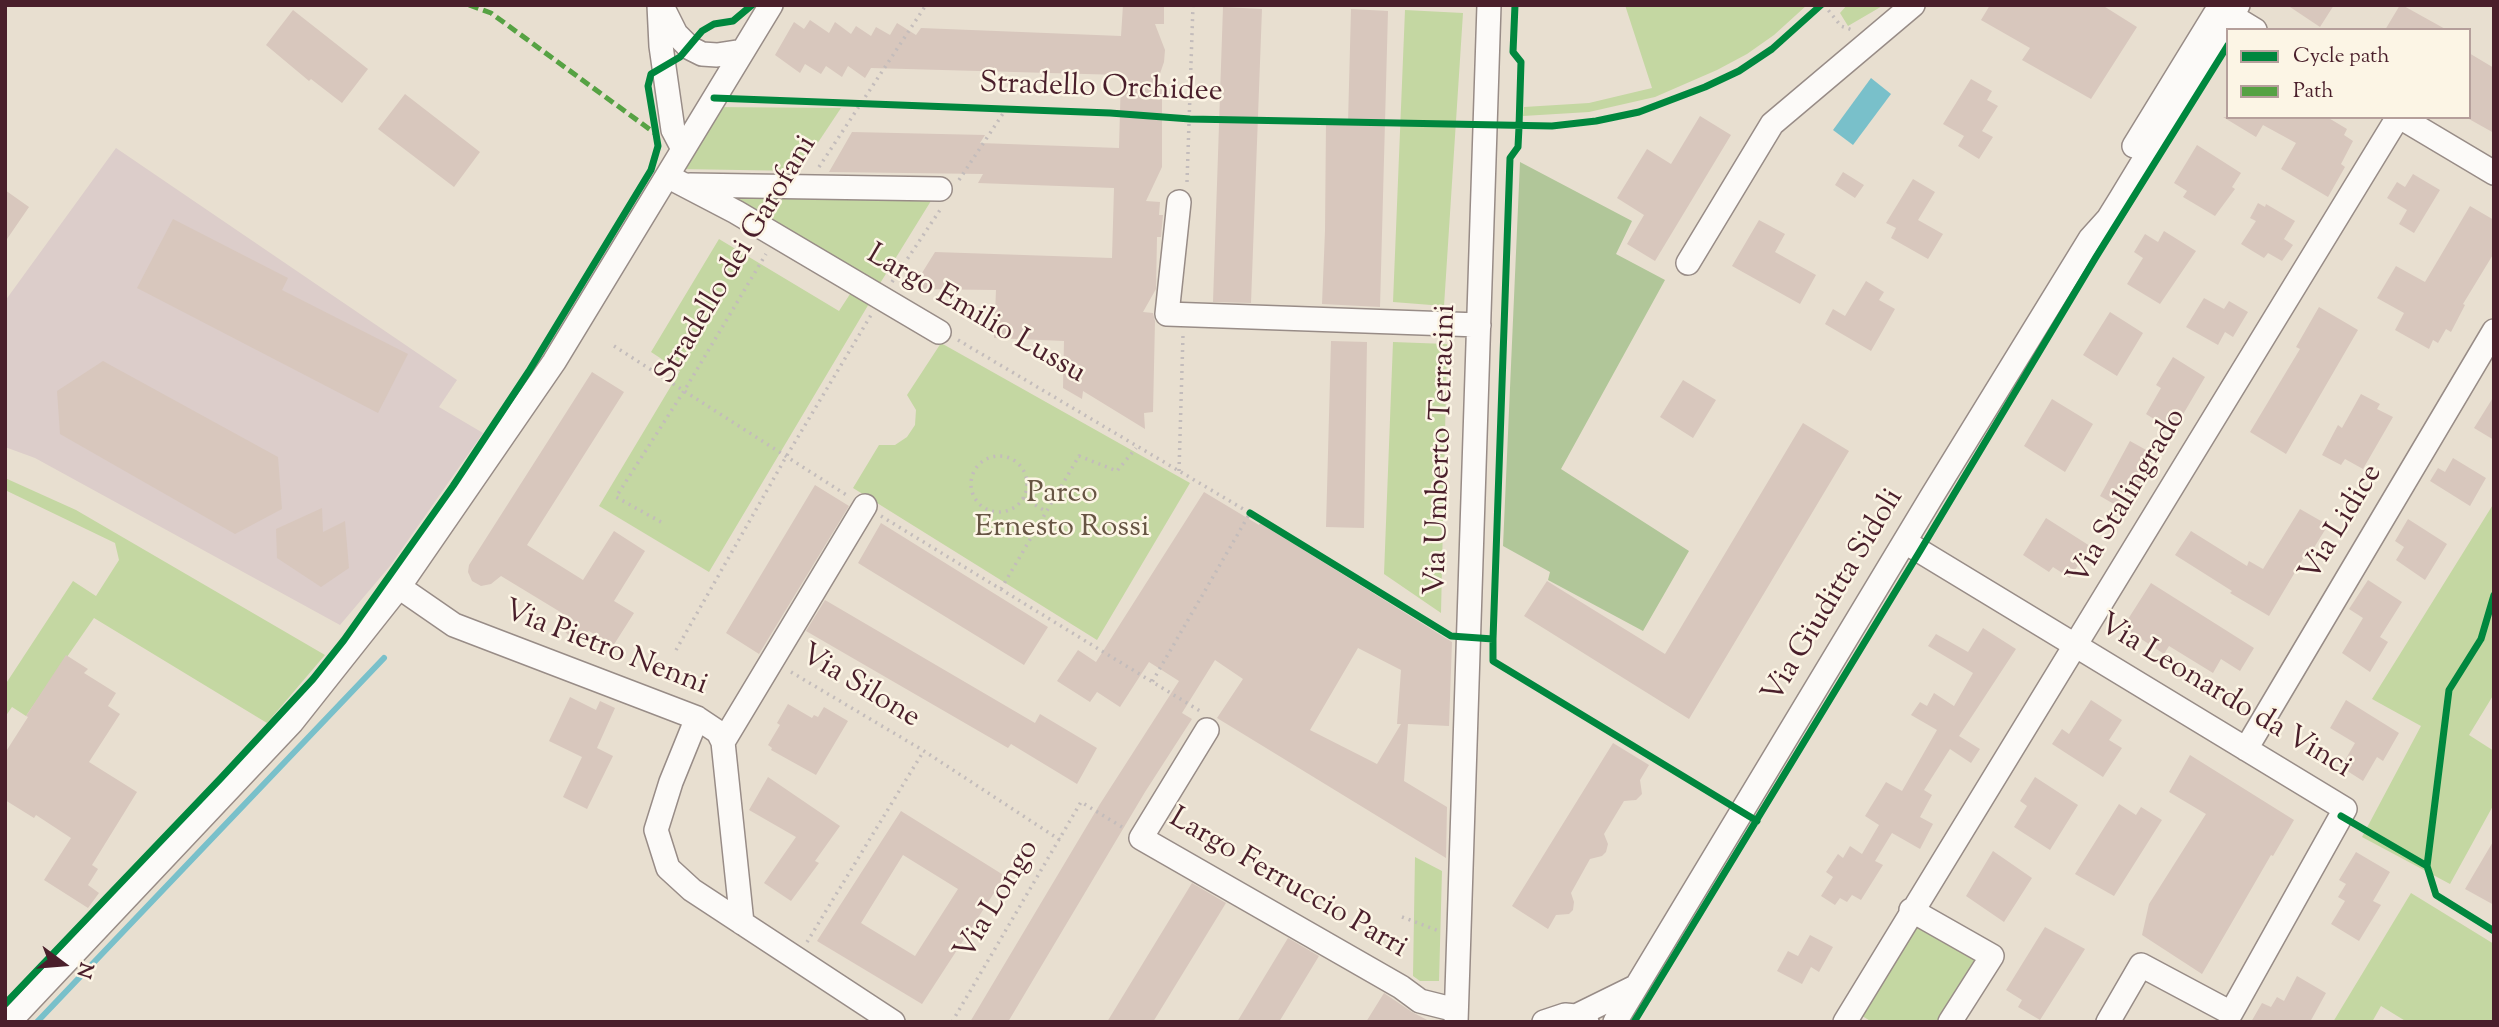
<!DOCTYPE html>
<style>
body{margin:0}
#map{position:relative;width:2499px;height:1027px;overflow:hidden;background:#e8dfd0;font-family:"Sorts Mill Goudy",serif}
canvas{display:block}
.frame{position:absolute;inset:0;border:7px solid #4a1f2b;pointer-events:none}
.legend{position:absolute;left:2226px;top:28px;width:245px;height:91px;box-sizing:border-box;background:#fcf5e5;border:2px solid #b59f9b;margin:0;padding:9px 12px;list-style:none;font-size:21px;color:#4a1f2b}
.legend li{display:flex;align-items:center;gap:14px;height:35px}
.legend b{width:35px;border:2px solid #b59f9b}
.north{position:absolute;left:28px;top:929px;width:70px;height:70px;-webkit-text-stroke:5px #fcf5e5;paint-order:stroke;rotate:106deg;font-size:19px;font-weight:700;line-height:28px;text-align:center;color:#4a1f2b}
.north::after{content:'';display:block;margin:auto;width:24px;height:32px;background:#4a1f2b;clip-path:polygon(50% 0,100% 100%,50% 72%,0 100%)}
</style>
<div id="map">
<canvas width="2499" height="1027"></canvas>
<div class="frame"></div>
<ul class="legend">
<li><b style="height:9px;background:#00873e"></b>Cycle path</li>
<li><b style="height:9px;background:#56a243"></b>Path</li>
</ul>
<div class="north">N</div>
</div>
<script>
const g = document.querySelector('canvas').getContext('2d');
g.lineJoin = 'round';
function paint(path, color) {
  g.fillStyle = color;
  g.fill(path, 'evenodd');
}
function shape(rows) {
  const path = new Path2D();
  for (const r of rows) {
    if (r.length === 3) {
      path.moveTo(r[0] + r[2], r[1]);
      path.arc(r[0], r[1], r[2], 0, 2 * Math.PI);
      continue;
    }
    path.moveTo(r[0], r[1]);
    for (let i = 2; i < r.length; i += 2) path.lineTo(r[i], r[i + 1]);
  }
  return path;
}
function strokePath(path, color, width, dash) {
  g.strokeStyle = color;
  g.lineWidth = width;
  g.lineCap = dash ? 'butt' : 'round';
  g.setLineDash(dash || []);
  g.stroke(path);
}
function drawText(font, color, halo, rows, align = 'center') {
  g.font = font + ' "Sorts Mill Goudy",serif';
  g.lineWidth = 5;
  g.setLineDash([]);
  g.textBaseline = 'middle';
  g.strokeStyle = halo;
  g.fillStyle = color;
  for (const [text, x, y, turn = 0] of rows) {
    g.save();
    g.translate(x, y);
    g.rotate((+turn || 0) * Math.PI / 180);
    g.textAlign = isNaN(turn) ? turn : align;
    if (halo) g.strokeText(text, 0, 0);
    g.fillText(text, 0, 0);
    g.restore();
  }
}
paint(shape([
 [116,148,457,380,439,407,483,433,390,566,340,625,35,458,5,447,5,301]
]), '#dccdca');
paint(shape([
 [1625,5,1807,5,1774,35,1747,54,1717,70,1655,97,1589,112,1523,116,1524,107,1589,103,1652,88],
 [1847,5,1884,5,1848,26,1840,13],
 [1405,10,1463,13,1444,306,1393,302],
 [712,107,841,108,799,171,680,169],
 [934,196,879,285,735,198],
 [719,239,839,311,852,291,870,302,709,572,599,506,680,371,651,352],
 [1393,342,1447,344,1441,613,1384,574],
 [941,343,1190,483,1097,640,853,488,879,445,895,445,907,437,915,425,916,410,907,395],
 [5,478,76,510,325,655,267,723,94,618,26,716,12,707,5,717,5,685,73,581,96,596,119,560,115,543,5,490],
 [2494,503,2494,694,2469,735,2494,751,2494,804,2450,884,2362,837,2421,726,2372,699],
 [1415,857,1442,871,1439,981,1420,981,1413,976],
 [2411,893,2494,944,2494,1022,2407,1022,2381,1006,2372,1022,2333,1022],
 [1916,924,1977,959,1937,1022,1872,1022,1859,1014]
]), '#c4d7a2');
paint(shape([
 [1520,162,1632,221,1616,254,1665,280,1561,469,1689,551,1643,631,1548,580,1550,572,1503,546]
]), '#b1c699');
paint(shape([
 [1871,78,1891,94,1853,145,1833,130]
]), '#79c0ca');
strokePath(shape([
 [37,1022,384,658]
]), '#79c0ca', 6);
paint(shape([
 [1123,5,1164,5,1164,24,1155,24,1165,50,1164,62,1155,88,1162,89,1162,167,1146,201,1160,202,1159,215,1163,215,1161,237,1157,237,1156,289,1143,312,1153,313,1155,321,1153,412,1144,413,1145,429,1083,391,1082,399,1063,388,1064,341,994,338,996,290,912,289,935,252,1112,258,1114,188,978,183,983,174,829,172,852,132,985,135,980,143,1119,148,1121,75,871,68,865,78,848,66,842,77,826,66,821,74,805,64,800,73,775,55,794,22,804,29,810,20,829,33,835,22,851,34,856,26,871,36,876,27,890,35,897,23,916,35,921,28,1121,36],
 [1990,5,2102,5,2137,27,2091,99,2022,60,2030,48,1981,20],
 [2287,5,2334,5,2320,27],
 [2400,5,2402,5,2447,30,2385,30],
 [1223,7,1262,9,1251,303,1213,302],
 [1351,9,1388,11,1380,307,1322,304,1325,231,1326,122,1348,123],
 [293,10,368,69,342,103,311,79,309,81,266,45],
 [2469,53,2494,68,2494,133,2469,119],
 [1971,79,1992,91,1987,100,1998,106,1982,131,1993,137,1979,159,1958,146,1964,136,1943,124],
 [405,94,480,152,454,187,378,129],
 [1700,116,1731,135,1655,261,1627,244,1644,215,1617,198,1647,149,1671,164],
 [2223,117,2327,117,2347,129,2344,135,2353,141,2341,164,2345,167,2328,197,2281,169,2296,143,2263,125,2256,137],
 [2197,145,2241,173,2232,187,2235,189,2215,216,2183,197,2187,191,2174,183],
 [1843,172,1864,185,1855,198,1835,185],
 [2413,174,2440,190,2414,233,2399,224,2407,210,2387,198,2397,182,2405,187],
 [1913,179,1935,192,1918,220,1943,234,1928,259,1891,238,1896,228,1886,223],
 [5,190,29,207,5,242],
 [2258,203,2265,207,2266,204,2295,221,2284,239,2293,245,2282,261,2268,253,2264,258,2241,244,2256,221,2250,218],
 [2470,206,2494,220,2494,253,2463,304,2465,305,2451,332,2446,329,2438,343,2433,340,2429,349,2395,330,2404,313,2377,298,2396,266,2425,282],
 [173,219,288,278,282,290,408,354,378,413,137,288],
 [1759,220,1785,234,1775,252,1816,275,1800,304,1732,266],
 [2164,231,2196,251,2160,304,2127,284,2143,258,2134,252,2145,234,2158,242],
 [1866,281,1884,292,1879,300,1895,309,1871,351,1825,324,1833,309,1845,316],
 [2204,298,2224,309,2229,301,2248,312,2233,337,2225,332,2218,345,2186,327],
 [2319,307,2358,330,2286,454,2250,432,2300,349,2296,347],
 [2110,312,2143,333,2117,376,2083,355],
 [1331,341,1367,342,1364,528,1326,527],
 [2173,357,2205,377,2175,428,2168,428,2146,414,2161,388,2156,385],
 [103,361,278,457,282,509,235,534,60,434,57,391],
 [592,372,624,392,527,545,583,580,614,531,645,551,614,601,634,613,613,646,589,631,579,637,569,636,561,627,562,613,501,576,491,584,481,586,472,581,468,572,469,565],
 [1683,380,1716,400,1693,438,1660,417],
 [2361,394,2380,404,2377,409,2393,417,2363,469,2345,459,2341,465,2322,455,2338,425,2342,428],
 [2494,396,2494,440,2474,428],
 [2052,399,2093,424,2065,472,2024,446],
 [1803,423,1849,451,1689,719,1524,616,1547,581,1665,654],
 [2130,441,2157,456,2126,511,2100,496],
 [2453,458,2486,478,2470,506,2430,481,2438,468,2445,472],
 [815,485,849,506,759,654,726,633],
 [1204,492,1259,525,1260,523,1452,642,1449,726,1408,724,1404,781,1447,807,1446,858,1217,718,1243,679,1215,660,1182,713,1192,719,1145,792,1008,1022,970,1022,1100,804,1179,681,1149,662,1120,707,1097,692,1090,702,1057,681,1078,650,1096,662],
 [1358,648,1401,670,1397,724,1401,724,1377,764,1310,730],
 [322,508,323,532,345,521,349,568,321,587,277,558,276,529],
 [2300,509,2328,525,2307,559,2304,557,2269,616,2230,593,2232,591,2175,555,2191,531,2247,566,2249,561,2263,569],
 [2046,518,2090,546,2070,578,2053,567,2049,572,2023,555],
 [2408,519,2447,544,2425,580,2396,560,2404,547,2395,541],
 [881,523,1048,627,1024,665,858,563],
 [2368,580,2402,602,2380,637,2388,642,2370,672,2342,653,2363,618,2349,609],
 [2151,583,2254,648,2240,671,2221,659,2213,673,2169,646,2164,654,2123,627],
 [825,600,1035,723,1040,714,1097,748,1077,784,1011,744,1008,748,806,631],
 [1983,628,2016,649,1959,736,1980,749,1971,763,1950,749,1924,790,1932,795,1920,817,1933,824,1920,849,1892,833,1875,861,1883,865,1861,900,1852,895,1847,902,1840,898,1835,905,1821,896,1833,877,1826,872,1838,854,1843,858,1850,846,1862,854,1879,825,1865,816,1886,782,1902,791,1937,730,1911,715,1920,702,1927,706,1934,693,1954,706,1973,673,1928,646,1936,634,1968,652],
 [66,655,88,669,84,673,116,693,108,706,120,714,89,762,137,792,92,865,98,869,88,885,99,893,88,908,44,880,71,838,36,815,34,818,5,800,5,753,28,717,26,716],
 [570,697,596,710,600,701,615,708,597,748,613,756,587,809,563,797,582,757,549,741],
 [2091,700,2122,720,2109,740,2122,748,2103,777,2052,744,2062,729,2069,734],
 [2346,700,2399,733,2383,761,2377,757,2363,781,2341,767,2355,743,2330,728],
 [788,704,812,718,814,715,818,717,824,707,848,721,816,775,771,750,772,748,768,745,780,725,777,723],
 [1613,743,1649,765,1640,780,1642,794,1636,800,1624,801,1604,834,1608,844,1606,852,1602,856,1590,859,1571,893,1574,902,1573,910,1569,914,1556,915,1548,929,1512,906],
 [2190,755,2294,820,2273,856,2271,855,2202,974,2142,935,2149,904,2206,814,2169,792],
 [768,777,840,826,815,861,819,863,791,901,764,883,796,837,749,810],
 [2035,777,2078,805,2050,850,2014,827,2027,806,2020,801],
 [2119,804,2136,815,2141,807,2162,820,2114,896,2075,874],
 [901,811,1005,876,922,1004,817,941],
 [903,855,958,889,915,956,861,923],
 [2494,840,2494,905,2465,889],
 [1993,851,2032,878,2004,922,1966,896],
 [2356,852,2390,872,2373,901,2381,905,2359,941,2331,924,2345,901,2338,897,2346,884,2339,880],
 [1192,883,1226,903,1153,1022,1107,1022],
 [2045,927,2085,949,2040,1020,2018,1007,2022,1000,2006,990],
 [1810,935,1833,947,1819,972,1811,967,1802,984,1777,971,1788,951,1798,956],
 [1288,938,1319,956,1279,1022,1237,1022],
 [2297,976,2326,993,2310,1022,2251,1022,2262,1003,2271,1007,2277,997,2284,1001],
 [1384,993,1412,1012,1431,1022,1366,1022]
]), '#d8c7bd');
const minor = shape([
 [659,5,661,46,673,130,683,149],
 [662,6,676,34,690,48,702,54,717,55,743,51],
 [2232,16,2255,30],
 [2400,117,2494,173],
 [2134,146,2215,14],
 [667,176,736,212,939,332],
 [690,185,940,189],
 [1179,202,1167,314,1479,325],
 [1688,263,1772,124,1913,5],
 [1905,542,2345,809,2231,1013,2141,965,2108,1022],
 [399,587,454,625,697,718,718,732,723,742,742,923],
 [697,718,671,782,656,830,668,868,692,890,893,1022],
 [1207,730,1141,838,1401,987,1420,1001,1456,1010],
 [723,742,865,506],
 [2246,749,2494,331],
 [1911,910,1992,956,1950,1022],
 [1576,1016,1635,987],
 [9,1022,292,722,399,587,554,362,771,5],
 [1456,1022,1489,5],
 [1544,1022,1565,1015,1576,1016,1587,1022],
 [1615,1022,1932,496,2090,239,2108,219,2121,198,2238,5],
 [1845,1022,2398,117]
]);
strokePath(minor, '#988c87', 26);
strokePath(shape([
 [1824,5,1841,26,1852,30],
 [819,167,926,5],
 [959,180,1006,109],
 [1187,182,1193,5],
 [892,282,940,210],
 [958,340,1250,513,1152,682],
 [614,346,848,496],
 [999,484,28],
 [1179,471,1183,335],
 [1023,498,1047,512],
 [881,516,1200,711],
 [661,522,616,497,684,391,766,254],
 [1001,589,1079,456,1117,471,1136,448],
 [676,650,786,457,871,315],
 [791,672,924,751,1060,840],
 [1402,917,1439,931],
 [807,942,923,752],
 [952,1022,1081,802,1122,827]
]), '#c3bcbb', 3.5, [2, 5]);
strokePath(minor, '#fcfaf8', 23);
strokePath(shape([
 [469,5,491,13,656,134]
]), '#56a243', 5, [10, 5]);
strokePath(shape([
 [714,98,1110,113,1190,119,1552,126,1596,121,1639,112,1705,87,1739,71,1772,49,1821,5],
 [1250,513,1451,636,1493,639,1493,661,1757,821],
 [2494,595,2481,639,2449,690,2427,866,2436,895,2494,931],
 [1493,639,1510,158,1518,147,1519,127,1521,62,1513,52,1515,5],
 [2341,816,2427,866],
 [5,1004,221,778,313,679,344,640,453,486,529,371,651,170,658,146,648,86,651,74,680,57,702,31,714,24,733,21,752,5],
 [1634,1022,1920,551,2096,257,2228,45]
]), '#00873e', 7);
drawText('30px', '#4a1f2b', '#fcf5e5', [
 ["Stradello Orchidee",1101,90,2],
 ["Stradello dei Garofani",738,261,-59],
 ["Largo Emilio Lussu",975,316,30],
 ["Via Umberto Terracini",1443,450,-88],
 ["Via Stalingrado",2129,498,-59],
 ["Via Lidice",2343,524,-59],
 ["Via Giuditta Sidoli",1835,597,-59],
 ["Via Pietro Nenni",605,650,21],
 ["Via Silone",859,688,31],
 ["Via Leonardo da Vinci",2224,698,31],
 ["Largo Ferruccio Parri",1287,885,30],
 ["Via Longo",999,901,-59]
]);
drawText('30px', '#665443', '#fcf5e5', [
 ["Parco",1062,496],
 ["Ernesto Rossi",1062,530]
]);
</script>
